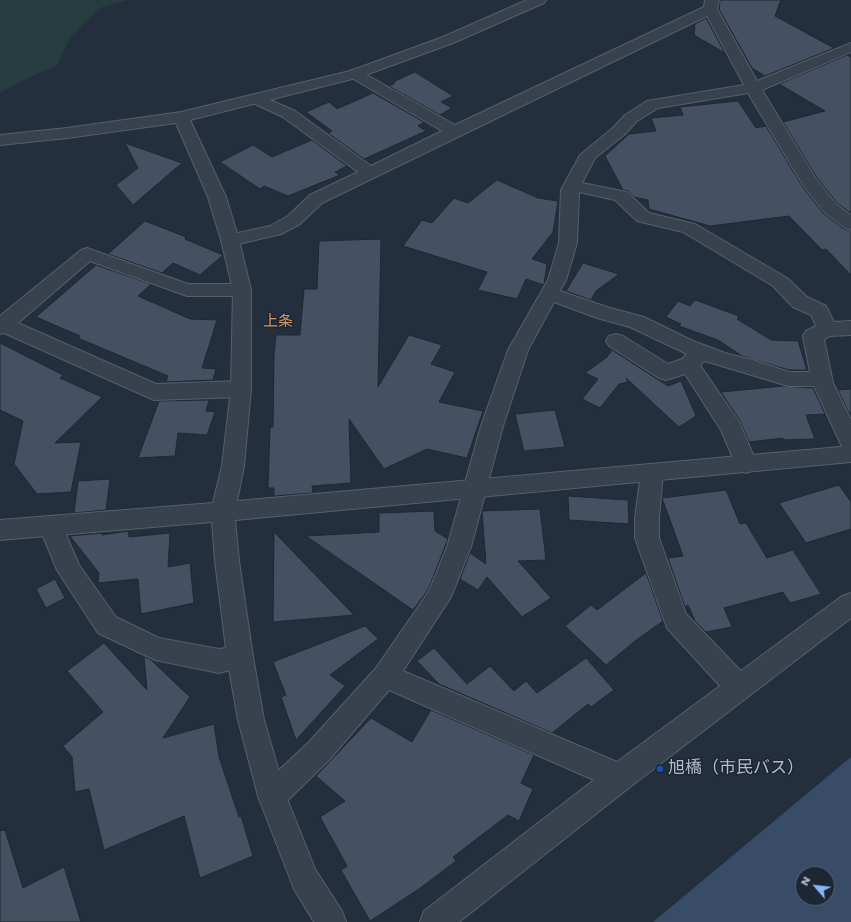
<!DOCTYPE html>
<meta charset="utf-8">
<style>
body{margin:0}
#map{position:relative;width:851px;height:922px;overflow:hidden;background:#242f3e;font-family:Poppins,sans-serif}
canvas{display:block}
.north{position:absolute;left:795px;top:866px;width:40px;height:40px;box-sizing:border-box;background:#1d2633;border:1px solid #59626f;border-radius:50%;rotate:298deg;font-size:11px;font-weight:700;line-height:16px;text-align:center;color:#b4bcc9}
.north::after{content:'';display:block;margin:auto;width:14px;height:18px;background:#8ab4f8;clip-path:polygon(50% 0,100% 100%,50% 72%,0 100%)}
</style>
<div id="map">
<canvas width="851" height="922"></canvas>
<div class="north">N</div>
</div>
<script>
const g = document.querySelector('canvas').getContext('2d');
g.lineJoin = 'round';
function paint(path, color) {
  g.fillStyle = color;
  g.fill(path, 'evenodd');
}
function shape(rows) {
  const path = new Path2D();
  for (const r of rows) {
    path.moveTo(r[0], r[1]);
    for (let i = 2; i < r.length; i += 2) path.lineTo(r[i], r[i + 1]);
  }
  return path;
}
function strokePath(path, color, width, dash) {
  g.strokeStyle = color;
  g.lineWidth = width;
  g.lineCap = dash ? 'butt' : 'round';
  g.setLineDash(dash || []);
  g.stroke(path);
}
function drawText(font, color, halo, rows, align = 'center') {
  g.font = font + ' Poppins,"Noto Sans JP",sans-serif';
  g.lineWidth = 3;
  g.setLineDash([]);
  g.textBaseline = 'middle';
  g.strokeStyle = halo;
  g.fillStyle = color;
  for (const [text, x, y, turn = 0] of rows) {
    g.save();
    g.translate(x, y);
    g.rotate((+turn || 0) * Math.PI / 180);
    g.textAlign = isNaN(turn) ? turn : align;
    if (halo) g.strokeText(text, 0, 0);
    g.fillText(text, 0, 0);
    g.restore();
  }
}
paint(shape([
 [0,0,128,0,102,7,71,36,57,65,20,82,0,93]
]), '#263c3f');
paint(shape([
 [851,757,851,922,653,922],
 [803,874,827,874,827,898,803,898]
]), '#394c67');
const building = shape([
 [720,0,781,0,775,16,834,48,765,76,752,68,719,9,720,0],
 [706,18,725,53,694,35,695,24,706,18],
 [847,55,851,57,851,213,837,203,817,178,783,122,825,111,779,84,847,55],
 [415,72,453,96,441,102,452,108,440,115,389,86,395,83,393,82,415,72],
 [373,93,424,122,418,126,426,131,364,159,328,133,332,131,306,112,329,102,337,109,373,93],
 [738,101,756,128,766,126,802,186,823,213,844,229,851,231,851,275,826,249,822,250,789,216,710,226,649,209,648,200,634,197,628,191,623,190,605,156,629,134,656,131,651,118,683,115,680,107,738,101],
 [312,140,347,166,335,172,340,175,288,196,264,186,260,189,220,162,253,145,272,157,312,140],
 [125,143,182,163,133,205,116,185,138,168,125,143],
 [497,180,538,198,558,201,553,232,532,259,547,264,544,285,526,279,517,299,478,290,487,272,403,246,422,220,432,223,454,198,468,203,497,180],
 [145,221,186,237,185,239,223,255,200,275,173,263,162,273,108,254,145,221],
 [381,239,378,387,409,335,442,345,431,364,455,372,439,402,483,411,467,458,427,449,384,469,349,419,351,483,312,486,313,493,274,496,274,488,268,488,270,427,273,427,274,355,276,335,300,335,304,289,317,289,319,241,381,239],
 [583,263,619,274,596,291,591,300,566,291,583,263],
 [96,265,151,284,138,296,190,319,217,320,202,368,216,369,213,380,166,382,168,376,78,338,80,336,36,317,96,265],
 [695,300,739,316,737,319,771,340,798,341,807,370,789,370,742,356,718,340,679,326,681,324,666,317,678,301,690,306,695,300],
 [0,343,63,375,60,378,102,397,55,443,81,442,71,492,37,494,14,464,23,421,0,410,0,343],
 [612,350,668,386,681,381,696,416,679,427,626,378,628,382,619,384,600,408,582,399,598,379,585,373,607,357,612,350],
 [784,386,813,388,825,414,806,415,815,439,783,440,783,438,749,442,740,421,721,392,784,386],
 [851,389,851,413,849,413,838,390,851,389],
 [209,400,206,411,215,412,207,435,178,433,175,456,138,458,159,401,209,400],
 [555,410,565,447,524,451,515,414,555,410],
 [110,479,106,510,74,513,78,481,110,479],
 [839,485,851,502,851,529,806,543,779,503,839,485],
 [726,490,740,524,746,523,767,558,793,550,821,594,790,603,783,592,724,608,732,627,706,632,695,621,688,605,685,607,668,558,683,556,662,498,726,490],
 [568,496,628,500,629,524,569,520,568,496],
 [540,509,546,560,518,561,551,598,522,617,487,577,478,590,460,579,470,553,486,564,482,511,540,509],
 [434,511,435,531,448,539,428,590,413,610,306,536,379,532,379,513,434,511],
 [128,531,129,537,170,533,168,567,190,563,194,603,141,614,138,579,98,583,99,573,70,536,103,533,102,535,128,531],
 [274,532,354,615,273,622,274,532],
 [646,573,663,621,635,641,606,665,565,626,591,605,597,610,646,573],
 [55,579,65,598,46,608,36,589,55,579],
 [365,626,378,639,330,675,345,686,296,740,281,697,286,695,273,662,365,626],
 [104,643,147,690,144,657,150,659,190,697,163,738,214,724,219,757,239,817,241,816,253,856,200,878,184,816,104,850,89,789,75,792,72,757,63,746,103,712,67,671,104,643],
 [434,648,467,684,490,666,514,691,526,681,537,693,586,658,614,690,591,707,588,704,552,733,439,684,417,661,434,648],
 [431,710,534,755,521,783,533,789,519,821,508,815,453,857,456,861,419,889,370,921,341,870,347,866,320,817,345,801,316,776,371,718,412,742,431,710],
 [5,830,23,888,64,867,81,922,0,922,0,831,5,830]
]);
paint(building, '#455162');
strokePath(building, '#1f2835', 1);
const minor = shape([
 [705,0,719,0,717,9,757,81,851,43,851,52,762,90,816,179,836,204,851,215,851,230,845,228,824,212,803,185,748,93,658,108,637,121,625,134,595,158,582,183,627,192,649,213,695,224,787,278,807,297,826,306,834,322,851,321,851,335,830,336,824,339,833,383,851,420,851,451,843,449,814,386,788,386,705,361,700,365,739,422,757,464,754,470,746,473,738,470,721,430,685,374,666,380,659,378,609,346,606,341,609,336,616,334,623,336,668,364,682,359,687,354,630,327,597,318,554,302,528,350,503,426,471,547,451,597,403,671,617,762,720,686,667,628,635,538,635,518,641,473,644,467,652,464,660,467,663,473,659,518,659,538,686,614,741,671,842,596,851,593,851,618,630,787,459,922,420,922,424,911,594,780,389,690,329,760,282,806,272,810,262,806,258,796,262,786,309,742,376,668,429,591,447,547,481,426,508,350,548,280,559,243,561,190,580,155,613,128,625,115,647,101,744,85,707,16,322,203,300,224,281,234,230,246,224,244,221,240,224,236,270,226,288,216,310,195,358,172,283,117,251,102,248,99,251,96,256,94,261,96,295,111,371,166,442,131,350,77,347,74,350,71,355,69,360,71,455,125,704,7,705,0],
 [579,192,615,200,637,221,683,232,773,286,793,307,811,315,816,326,806,331,803,336,810,372,789,372,753,360,728,354,693,341,644,317,610,308,560,291,566,280,577,243,579,192],
 [87,248,188,284,242,284,249,286,251,290,249,294,242,296,187,296,90,261,18,323,156,384,241,381,248,384,251,389,248,394,241,397,154,400,4,333,0,334,0,316,81,250,87,248],
 [51,517,59,519,79,565,116,617,159,638,219,649,240,646,249,649,253,657,249,665,219,673,155,660,98,633,57,570,39,526,43,519,51,517]
]);
const tertiary = shape([
 [527,0,546,0,544,3,453,43,360,77,190,120,226,197,239,240,251,290,251,389,244,466,237,501,851,446,851,462,235,520,239,561,253,657,264,720,286,796,315,869,342,911,346,922,314,922,294,889,258,796,238,720,227,657,215,561,212,522,0,540,0,520,213,503,222,466,231,389,233,290,221,240,208,197,176,123,67,138,0,145,0,135,67,128,181,112,350,71,443,37,527,0]
]);
strokePath(minor, '#565f6c', 2);
strokePath(tertiary, '#565f6c', 2);
paint(minor, '#38414e');
paint(tertiary, '#38414e');
for (const [x, y, r, color] of [
 [660,769,4,"#1a4fb4"]
]) {
  const dot = new Path2D();
  dot.arc(x, y, r, 0, 2 * Math.PI);
  g.fillStyle = color;
  g.fill(dot);
  strokePath(dot, '#1d2633', 1.5);
}
drawText('15px', '#d59563', '#1d2633', [
 ["上条",278,322]
]);
drawText('17px', '#b4bcc9', '#1d2633', [
 ["旭橋（市民バス）",668,769]
], 'left');
</script>
